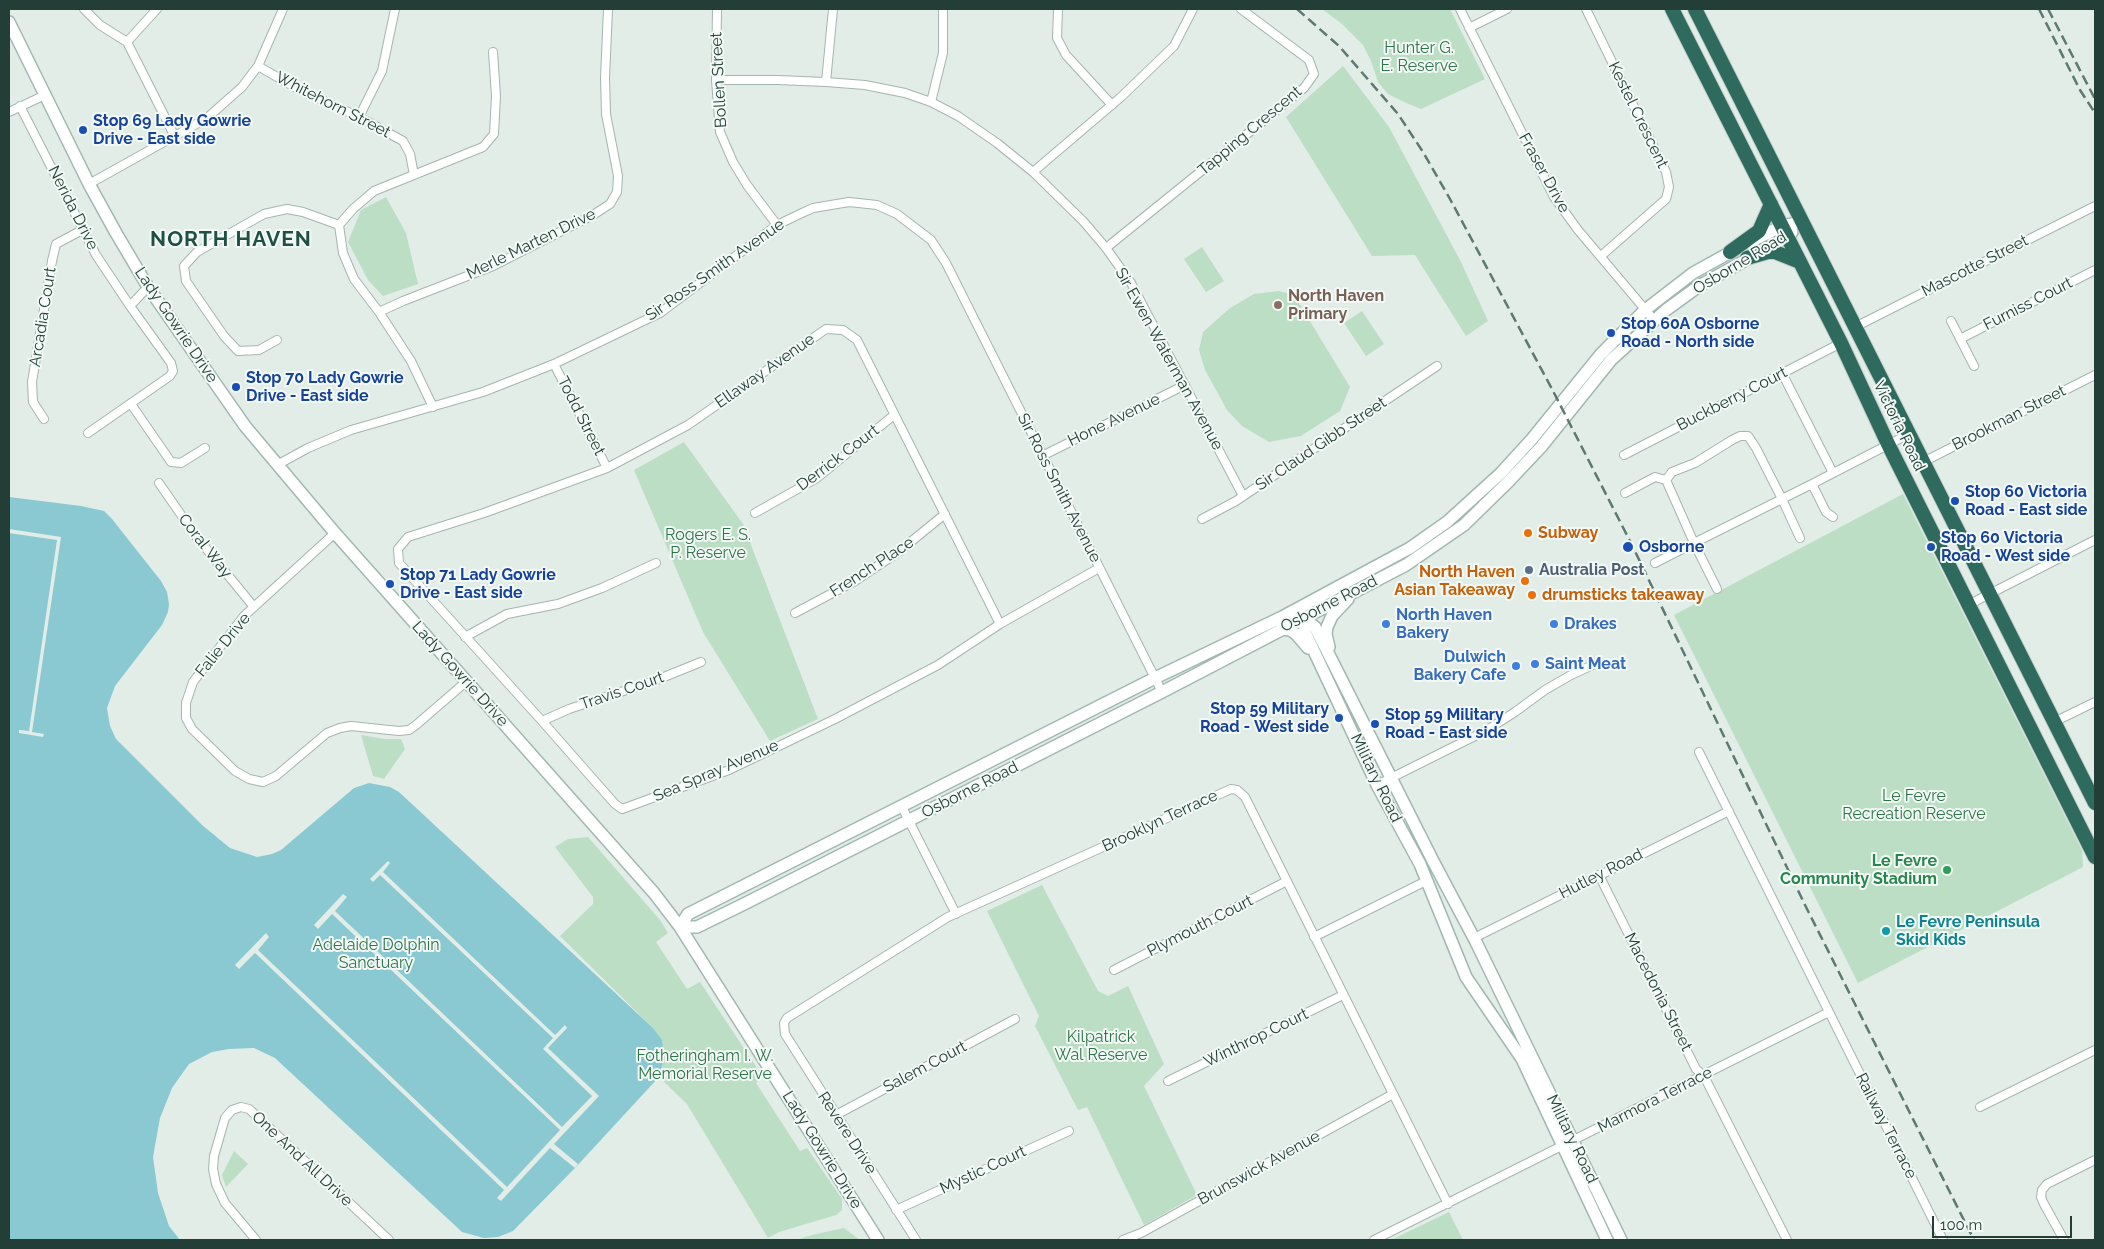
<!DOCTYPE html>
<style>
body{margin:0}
#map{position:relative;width:2104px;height:1249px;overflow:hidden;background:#e2ede8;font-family:Raleway,sans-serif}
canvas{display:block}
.frame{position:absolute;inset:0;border:10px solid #223e36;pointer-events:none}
.scale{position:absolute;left:1932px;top:1216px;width:140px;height:22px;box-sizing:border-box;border:2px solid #223e36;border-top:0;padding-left:6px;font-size:15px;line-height:18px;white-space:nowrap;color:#223e36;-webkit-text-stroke:4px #f3f9f6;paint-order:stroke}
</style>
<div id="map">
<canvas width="2104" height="1249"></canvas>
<div class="frame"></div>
<div class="scale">100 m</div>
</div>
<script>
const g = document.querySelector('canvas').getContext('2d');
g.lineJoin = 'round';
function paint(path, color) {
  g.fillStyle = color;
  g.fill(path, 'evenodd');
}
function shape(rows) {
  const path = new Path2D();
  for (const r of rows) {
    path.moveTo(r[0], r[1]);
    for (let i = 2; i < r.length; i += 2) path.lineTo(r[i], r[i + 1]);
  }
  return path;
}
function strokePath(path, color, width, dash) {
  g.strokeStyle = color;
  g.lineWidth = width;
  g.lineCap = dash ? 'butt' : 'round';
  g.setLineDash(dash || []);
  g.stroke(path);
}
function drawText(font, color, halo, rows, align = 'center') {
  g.font = font + ' Raleway,sans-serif';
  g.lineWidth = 4;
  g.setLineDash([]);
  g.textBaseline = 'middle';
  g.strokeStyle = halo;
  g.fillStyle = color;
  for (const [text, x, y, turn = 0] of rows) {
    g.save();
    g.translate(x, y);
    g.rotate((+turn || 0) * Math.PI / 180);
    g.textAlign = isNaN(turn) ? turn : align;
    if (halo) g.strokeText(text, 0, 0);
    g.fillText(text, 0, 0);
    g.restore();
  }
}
paint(shape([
 [1322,9,1450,9,1485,79,1421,109,1404,102,1388,94,1378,82,1371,61,1363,45,1342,24],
 [1343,66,1389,127,1461,262,1488,321,1466,336,1415,255,1372,256,1286,117],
 [386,197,406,233,418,284,383,296,368,280,348,242,361,210],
 [1202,247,1224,281,1206,292,1184,259],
 [1279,291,1294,295,1350,387,1340,411,1301,436,1269,442,1242,426,1227,410,1205,370,1199,350,1203,332,1230,308,1254,294],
 [1362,311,1384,344,1366,356,1344,323],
 [684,442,743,524,818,719,770,741,703,632,634,470],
 [1903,494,2082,850,2083,867,1858,983,1674,615],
 [361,735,385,739,401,739,405,749,384,779,373,776],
 [588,837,660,920,668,933,656,942,687,989,700,982,763,1077,756,1083,800,1151,807,1148,842,1199,842,1210,836,1215,779,1232,768,1238,687,1104,659,1077,664,1059,661,1040,653,1028,560,936,593,904,593,897,555,847,568,839],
 [1042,885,1098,991,1108,996,1128,986,1164,1064,1144,1086,1197,1195,1144,1225,1087,1107,1078,1110,1035,1026,1039,1016,987,911],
 [234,1151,248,1164,226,1187,222,1175],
 [1449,1212,1463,1240,1391,1240],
 [844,1228,860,1240,796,1240,812,1235]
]), '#bbdec4');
paint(shape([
 [9,497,81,506,104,511,112,519,161,581,167,592,169,604,168,612,162,625,115,686,107,708,110,726,116,739,202,825,230,848,257,857,272,854,281,850,354,788,369,783,390,787,399,792,653,1028,662,1040,664,1059,659,1077,575,1168,513,1231,498,1237,484,1238,462,1232,275,1058,254,1048,229,1049,212,1052,189,1064,172,1088,160,1118,153,1157,158,1193,169,1226,180,1240,9,1240]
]), '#8ac8d2');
paint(shape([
 [9,529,61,537,32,732,44,734,43,737,19,733,19,730,29,731,57,540,9,533],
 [388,861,390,863,383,872,555,1035,565,1025,567,1028,548,1048,599,1096,554,1144,578,1164,575,1168,550,1148,501,1201,497,1198,504,1190,255,953,239,969,235,965,266,933,269,937,258,950,507,1187,560,1130,332,914,318,929,314,925,343,894,347,897,335,911,562,1127,592,1096,543,1049,553,1038,380,875,373,882,370,879]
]), '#e2ede8');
const street = shape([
 [84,9,100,25,127,42,175,137],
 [717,9,716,80,720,132,733,162,747,185,777,225],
 [1058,9,1057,38,1066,55,1112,105],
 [1460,9,1554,197,1578,230,1654,320],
 [1586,9,1666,172,1669,187,1666,199,1601,256],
 [1469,28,1507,9],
 [127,42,157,9],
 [258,66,298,89,359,117,403,141,410,154,414,175],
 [716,80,777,80,826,82,865,85,905,93,931,102,958,116,997,143,1033,172,1084,222,1106,248,1131,283,1243,496],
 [826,82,833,9],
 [931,102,943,53,943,9],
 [20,106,96,255,130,306,148,287],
 [9,112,45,95],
 [359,117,382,71,395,9],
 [1033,172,1121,97,1174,46,1193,9],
 [89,184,207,118,242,87,258,66,283,9],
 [1106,248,1304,88,1314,74,1309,60,1241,9],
 [379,312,403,301,493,266,593,215,610,204,617,192,618,176,606,114,605,78,608,9],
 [1951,321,1974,366],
 [1855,327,2095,206],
 [1960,339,2095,270],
 [277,340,259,350,238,351,224,336,186,281,184,266,197,252,264,214,287,209,303,212,339,225],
 [554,364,607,468],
 [1782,373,1833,473],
 [131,404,171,462,181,463,205,448],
 [433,407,411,361,379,312,354,279,343,253,339,225,353,209,374,191,483,147,494,134,496,96,493,52],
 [44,419,33,402,32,382,52,261,56,244,84,229],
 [88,433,170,376,173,371,171,363,130,306],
 [1624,455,1841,343],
 [1042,456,1185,385],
 [1923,462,2095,375],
 [277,465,308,448,351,430,483,392,554,364,660,313,777,225,802,213,813,208,849,202,877,205,897,214,931,240,946,263,1162,692],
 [159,483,195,535,254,607],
 [1812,484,1826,512,1833,517],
 [1625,493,1655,477,1666,480],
 [755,513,817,478,894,415],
 [1202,519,1236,501,1437,366],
 [335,533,244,616,193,682,186,703,186,718,192,729,235,771,249,779,263,782,276,776,327,733,340,728,351,726,399,731,409,730,416,725,467,681],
 [1800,538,1782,499,1756,448,1748,436,1740,436,1732,440,1695,463,1672,472,1666,480,1694,543,1812,484,1909,434],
 [1655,563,1694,543,1717,589],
 [1968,605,2095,540],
 [795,613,855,581,897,553,945,514],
 [1000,624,857,340,843,330,826,329,688,425,607,468,484,513,408,537,398,549,399,563,542,721,615,804,622,809,729,770,835,719,938,665,1000,624,1099,568],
 [465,637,507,614,558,604,602,588,656,563],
 [542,721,569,709,654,681,701,662],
 [2054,722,2095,702],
 [1699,752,1943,1240],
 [1377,785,1487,730,1515,712,1545,690,1571,675,1599,662],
 [902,807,956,914],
 [1599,875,1696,1069,1704,1076,1787,1240],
 [1314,937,1426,881],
 [1474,938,1729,811],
 [1114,970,1287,881],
 [1168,1081,1343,995],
 [1980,1107,2095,1050],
 [836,1115,1015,1019],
 [896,1210,1069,1131],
 [256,1240,225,1203,216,1184,213,1169,214,1156,225,1118,232,1110,241,1107,249,1109,260,1119,389,1240],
 [916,1240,785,1034,784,1023,787,1018,948,917,1231,789,1237,790,1245,797,1448,1204],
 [1123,1240,1141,1233,1393,1094],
 [1374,1240,1829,1012],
 [2064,1240,2044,1204,2041,1197,2042,1190,2047,1184,2095,1160]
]);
const secondary = shape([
 [9,22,89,184,116,233,148,287,245,426,335,533,654,893,680,927,878,1240],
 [1752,241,1782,226,1801,222],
 [1304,618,1315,627,1433,861,1476,942,1621,1240],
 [1304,618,1305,632,1377,785,1420,864,1466,977,1522,1059,1607,1240],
 [1281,629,1290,630,1296,634,1308,648],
 [1329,647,1326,634,1327,627,1332,616,1348,599],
 [680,927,688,914,1155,678,1282,617,1410,548,1447,522,1501,473,1532,439,1601,354,1645,310,1693,273,1738,248],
 [680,927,697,927,744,904,1162,692,1406,565,1464,525,1509,481,1541,447,1611,360,1666,310,1699,286,1787,237,1792,232]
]);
const highway = shape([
 [1672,9,1841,343,1888,444,2095,857],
 [1695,9,2095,803],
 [1730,252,1759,231,1771,204],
 [1747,258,1768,252,1775,252,1800,262]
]);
strokePath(street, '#a5b5af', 10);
strokePath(secondary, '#a1b8b0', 14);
strokePath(highway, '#c1c9c7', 16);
strokePath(street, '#fff', 8);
strokePath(secondary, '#fff', 11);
strokePath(highway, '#2e6a5d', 14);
strokePath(shape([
 [1297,9,1339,46,1398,114,1423,152,1450,199,1552,389,1631,543,1805,905,1974,1240],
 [2039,9,2080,90,2095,113],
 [2048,9,2095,99]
]), '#5d7971', 2.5, [10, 5]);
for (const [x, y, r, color] of [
 [83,130,5,"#1a4fb4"],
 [1278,305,5,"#8d6e63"],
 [1611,333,5,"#1a4fb4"],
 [236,387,5,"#1a4fb4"],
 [1955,501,5,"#1a4fb4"],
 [1528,533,5,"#e8710a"],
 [1628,547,6,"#1a4fb4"],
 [1931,547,5,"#1a4fb4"],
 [1529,570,5,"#5c6f8a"],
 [1525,581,5,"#e8710a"],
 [390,584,5,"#1a4fb4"],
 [1532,595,5,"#e8710a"],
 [1386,624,5,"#3f7fe0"],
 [1554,624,5,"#3f7fe0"],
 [1535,664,5,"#3f7fe0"],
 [1516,666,5,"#3f7fe0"],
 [1339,718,5,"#1a4fb4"],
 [1375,724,5,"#1a4fb4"],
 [1947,870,5,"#2e9e5b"],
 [1886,931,5,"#0f9aa8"]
]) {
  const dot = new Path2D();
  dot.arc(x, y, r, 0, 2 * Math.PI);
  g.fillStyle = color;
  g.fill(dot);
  strokePath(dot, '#f3f9f6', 2);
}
drawText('16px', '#2c7547', '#f3f9f6', [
 ["Hunter G.",1419,48],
 ["E. Reserve",1419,66],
 ["Rogers E. S.",708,535],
 ["P. Reserve",708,553],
 ["Le Fevre",1914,796],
 ["Recreation Reserve",1914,814],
 ["Adelaide Dolphin",376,945],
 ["Sanctuary",376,963],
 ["Kilpatrick",1101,1037],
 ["Wal Reserve",1101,1055],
 ["Fotheringham I. W.",705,1056],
 ["Memorial Reserve",705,1074]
]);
drawText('16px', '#223e36', '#f3f9f6', [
 ["Bollen Street",719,80,-93],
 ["Whitehorn Street",333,105,27],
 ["Kestel Crescent",1638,115,64],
 ["Tapping Crescent",1250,131,-40],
 ["Fraser Drive",1544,173,61],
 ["Nerida Drive",73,208,63],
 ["Merle Marten Drive",531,244,-26],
 ["Osborne Road",1740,263,-31],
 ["Mascotte Street",1975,266,-27],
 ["Sir Ross Smith Avenue",715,270,-35],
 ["Furniss Court",2028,304,-27],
 ["Arcadia Court",43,317,-81],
 ["Lady Gowrie Drive",176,325,56],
 ["Sir Ewen Waterman Avenue",1169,359,61],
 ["Ellaway Avenue",765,371,-35],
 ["Buckberry Court",1732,399,-27],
 ["Todd Street",581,416,63],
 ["Brookman Street",2009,418,-27],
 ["Hone Avenue",1114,420,-26],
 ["Victoria Road",1899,426,64],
 ["Sir Claud Gibb Street",1321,444,-34],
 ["Derrick Court",838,458,-37],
 ["Sir Ross Smith Avenue",1059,488,63],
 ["Coral Way",205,546,52],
 ["French Place",872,567,-33],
 ["Osborne Road",1329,604,-27],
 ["Falie Drive",223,645,-51],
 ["Lady Gowrie Drive",460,674,48],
 ["Travis Court",622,691,-19],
 ["Sea Spray Avenue",716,771,-23],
 ["Military Road",1376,778,64],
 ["Osborne Road",970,790,-27],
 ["Brooklyn Terrace",1160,821,-25],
 ["Hutley Road",1601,874,-27],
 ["Plymouth Court",1200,926,-27],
 ["Macedonia Street",1658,992,63],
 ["Winthrop Court",1256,1038,-26],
 ["Salem Court",925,1067,-28],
 ["Marmora Terrace",1655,1100,-27],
 ["Railway Terrace",1886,1126,63],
 ["Revere Drive",847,1133,57],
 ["Military Road",1572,1139,64],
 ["Lady Gowrie Drive",822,1150,58],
 ["One And All Drive",302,1159,43],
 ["Brunswick Avenue",1259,1168,-29],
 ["Mystic Court",983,1170,-25]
]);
drawText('bold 16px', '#164399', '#f3f9f6', [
 ["Stop 69 Lady Gowrie",93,121],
 ["Drive - East side",93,139],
 ["Stop 60A Osborne",1621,324],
 ["Road - North side",1621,342],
 ["Stop 70 Lady Gowrie",246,378],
 ["Drive - East side",246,396],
 ["Stop 60 Victoria",1965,492],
 ["Road - East side",1965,510],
 ["Stop 60 Victoria",1941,538],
 ["Road - West side",1941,556],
 ["Osborne",1639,547],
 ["Stop 71 Lady Gowrie",400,575],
 ["Drive - East side",400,593],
 ["Stop 59 Military",1329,709,"right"],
 ["Road - West side",1329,727,"right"],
 ["Stop 59 Military",1385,715],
 ["Road - East side",1385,733]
], 'left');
drawText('bold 16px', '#785e54', '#f3f9f6', [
 ["North Haven",1288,296],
 ["Primary",1288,314]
], 'left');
drawText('bold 16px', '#c56008', '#f3f9f6', [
 ["Subway",1538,533],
 ["North Haven",1515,572,"right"],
 ["Asian Takeaway",1515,590,"right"],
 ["drumsticks takeaway",1542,595]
], 'left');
drawText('bold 16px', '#4e5e75', '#f3f9f6', [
 ["Australia Post",1539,570]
], 'left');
drawText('bold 16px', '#366cbe', '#f3f9f6', [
 ["North Haven",1396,615],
 ["Bakery",1396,633],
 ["Drakes",1564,624],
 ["Dulwich",1506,657,"right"],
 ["Bakery Cafe",1506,675,"right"],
 ["Saint Meat",1545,664]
], 'left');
drawText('bold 16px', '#27864d', '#f3f9f6', [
 ["Le Fevre",1937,861],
 ["Community Stadium",1937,879]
], 'right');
drawText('bold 16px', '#0d838f', '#f3f9f6', [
 ["Le Fevre Peninsula",1896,922],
 ["Skid Kids",1896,940]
], 'left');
g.letterSpacing = '1px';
drawText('bold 21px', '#1e5043', '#f3f9f6', [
 ["NORTH HAVEN",231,240]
]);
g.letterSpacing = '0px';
</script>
